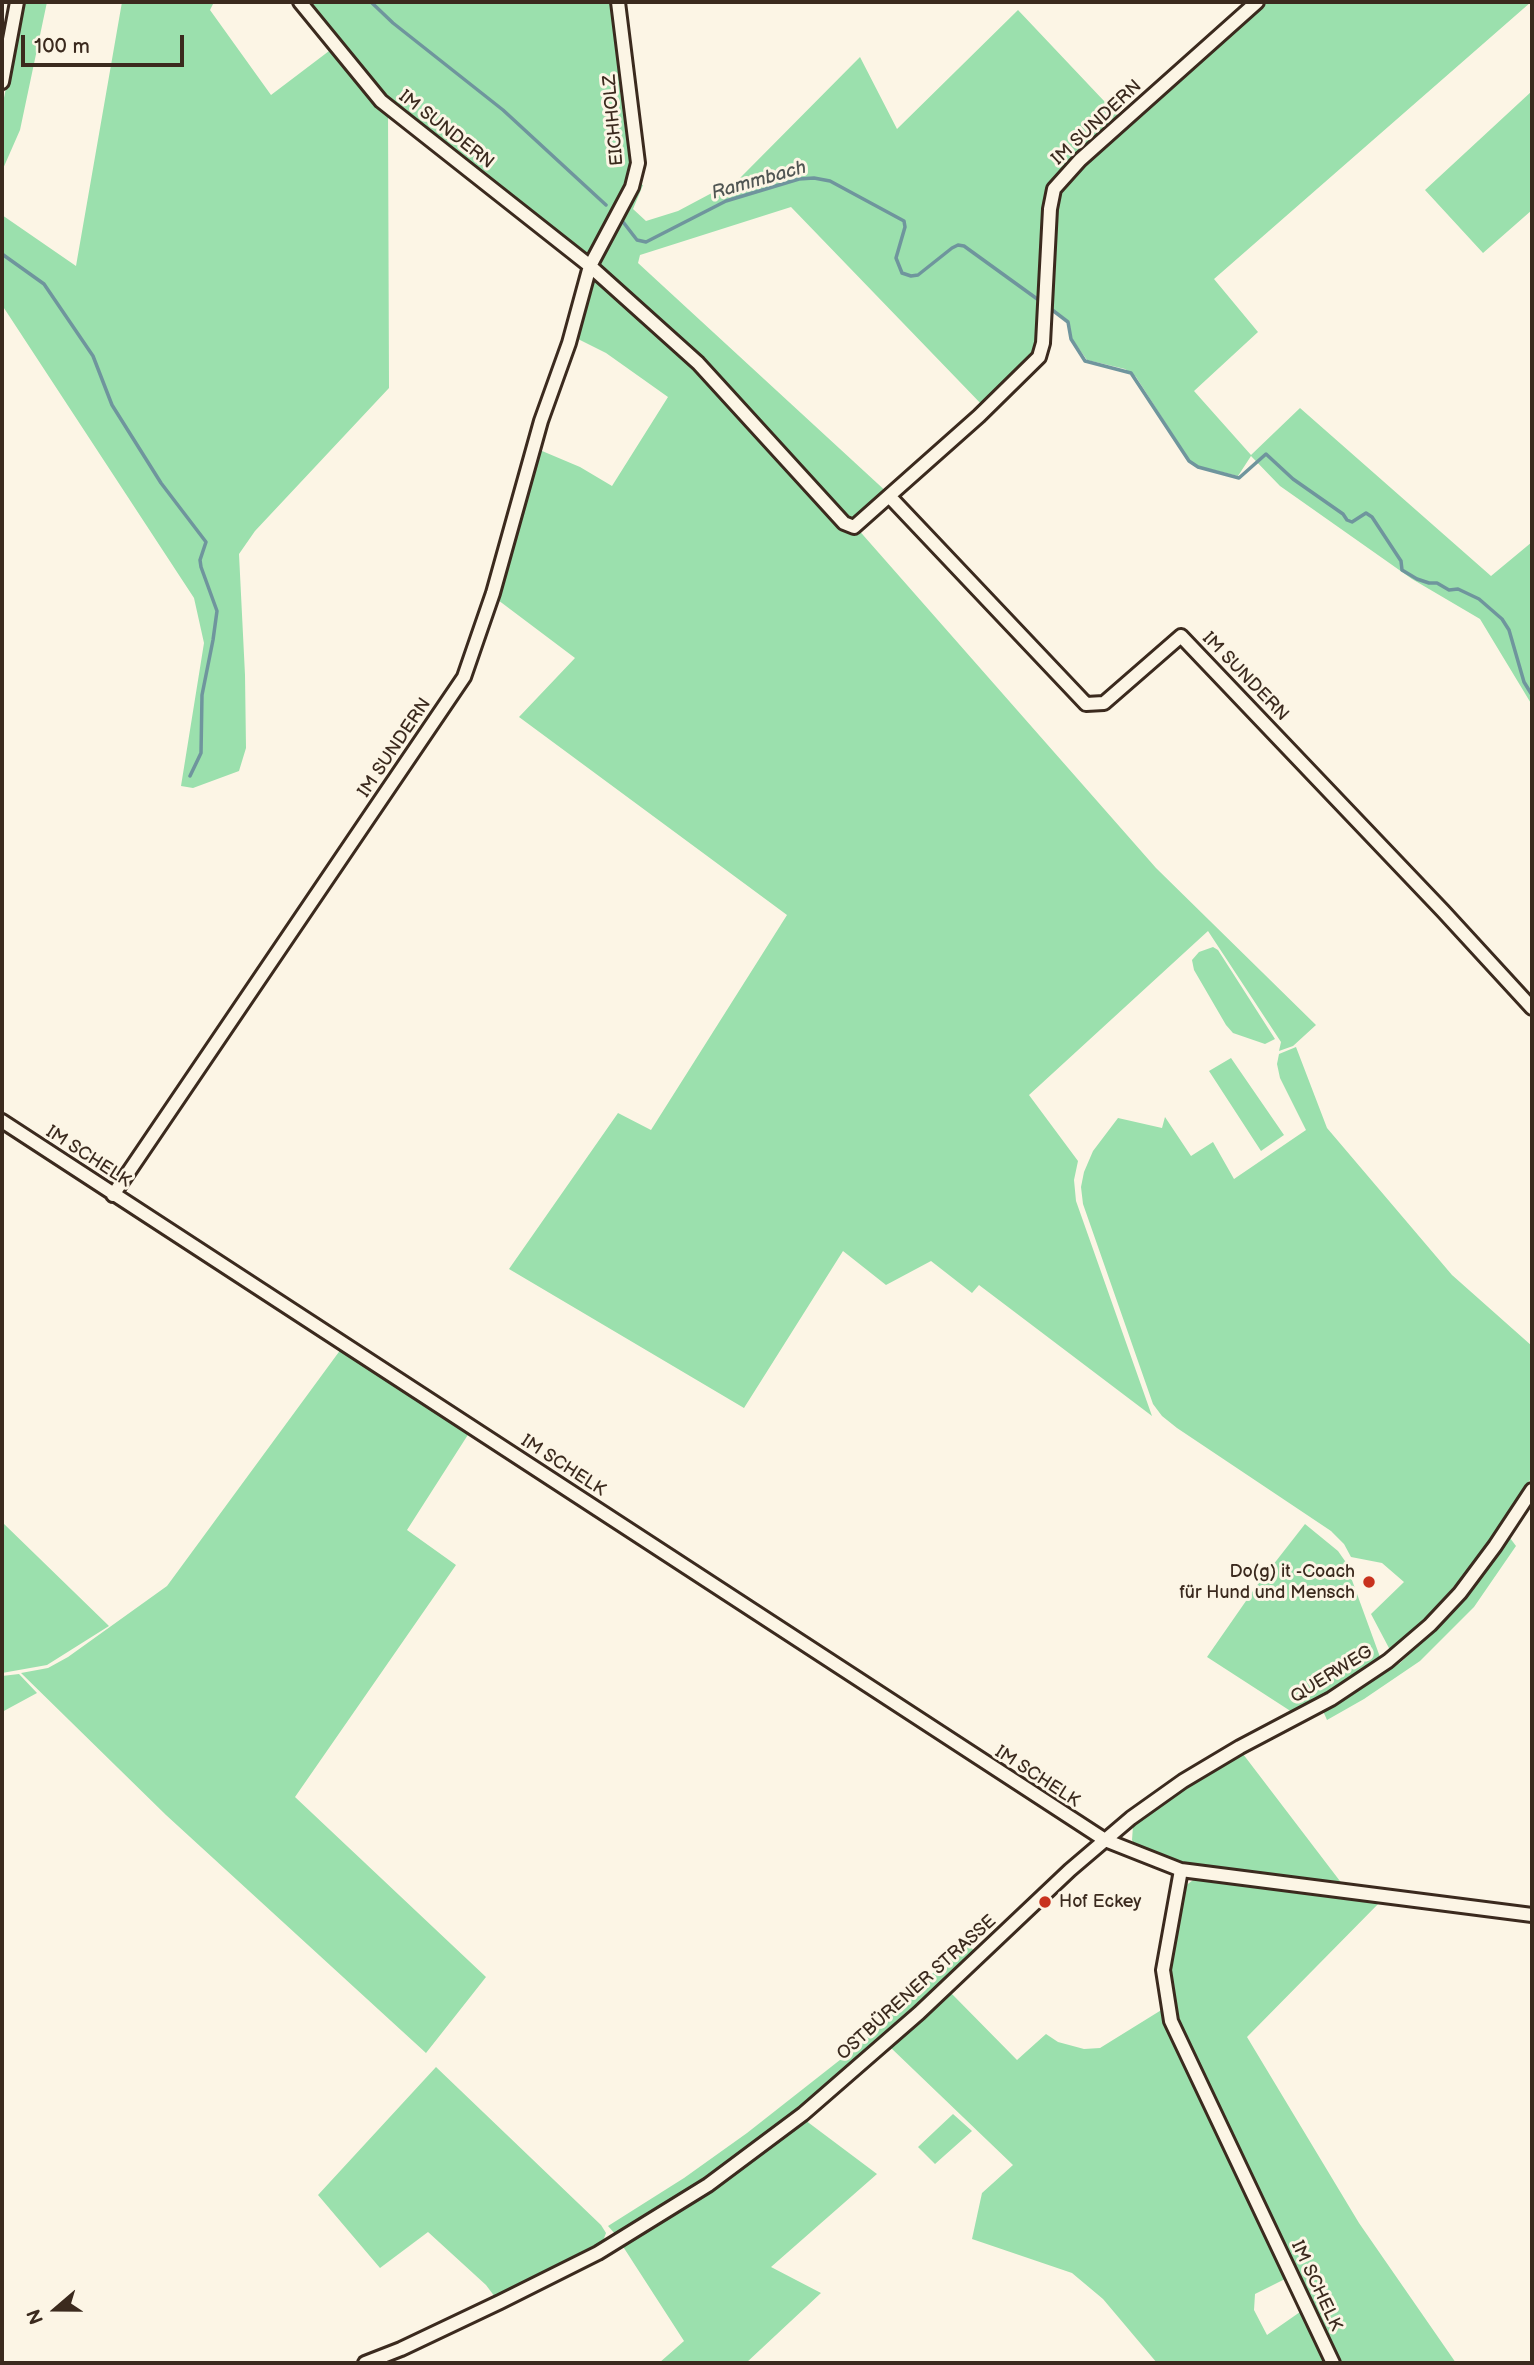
<!DOCTYPE html>
<meta charset="utf-8">
<style>
body{margin:0}
#map{position:relative;width:1534px;height:2365px;overflow:hidden;background:#fcf5e5;font-family:"Balsamiq Sans",sans-serif}
canvas{display:block}
.frame{position:absolute;inset:0;border:4px solid #3b2a1e;pointer-events:none}
.north{position:absolute;left:21px;top:2274px;width:70px;height:70px;-webkit-text-stroke:5px #fcf5e5;paint-order:stroke;rotate:250deg;font-size:19px;font-weight:700;line-height:28px;text-align:center;color:#3b2a1e}
.north::after{content:'';display:block;margin:auto;width:24px;height:32px;background:#3b2a1e;clip-path:polygon(50% 0,100% 100%,50% 72%,0 100%)}
.scale{position:absolute;left:21px;top:35px;width:163px;height:32px;box-sizing:border-box;border:4px solid #3b2a1e;border-top:0;padding-left:9px;font-size:21px;line-height:24px;white-space:nowrap;color:#3b2a1e;-webkit-text-stroke:5px #fcf5e5;paint-order:stroke}
</style>
<div id="map">
<canvas width="1534" height="2365"></canvas>
<div class="frame"></div>
<div class="north">N</div>
<div class="scale">100 m</div>
</div>
<script>
const g = document.querySelector('canvas').getContext('2d');
g.lineJoin = 'round';
function paint(path, color) {
  g.fillStyle = color;
  g.fill(path, 'evenodd');
}
function shape(rows) {
  const path = new Path2D();
  for (const r of rows) {
    path.moveTo(r[0], r[1]);
    for (let i = 2; i < r.length; i += 2) path.lineTo(r[i], r[i + 1]);
  }
  return path;
}
function strokePath(path, color, width, dash) {
  g.strokeStyle = color;
  g.lineWidth = width;
  g.lineCap = dash ? 'butt' : 'round';
  g.setLineDash(dash || []);
  g.stroke(path);
}
function drawText(font, color, halo, rows, align = 'center') {
  g.font = font + ' "Balsamiq Sans",sans-serif';
  g.lineWidth = 6;
  g.setLineDash([]);
  g.textBaseline = 'middle';
  g.strokeStyle = halo;
  g.fillStyle = color;
  for (const [text, x, y, turn = 0] of rows) {
    g.save();
    g.translate(x, y);
    g.rotate((+turn || 0) * Math.PI / 180);
    g.textAlign = isNaN(turn) ? turn : align;
    if (halo) g.strokeText(text, 0, 0);
    g.fillText(text, 0, 0);
    g.restore();
  }
}
paint(shape([
 [23,2,47,2,20,130,2,171,2,108],
 [122,2,214,2,210,10,271,95,333,48,388,110,389,388,255,531,239,554,245,675,246,748,239,771,193,788,181,786,204,643,194,598,2,305,2,215,76,266],
 [305,2,616,2,637,163,630,186,589,262,382,96],
 [1260,2,1531,2,1214,279,1258,332,1194,391,1251,455,1300,408,1491,576,1532,542,1532,705,1480,619,1412,579,1280,486,1251,456,1238,476,1198,466,1190,461,1136,377,1125,369,1087,360,1072,339,1069,321,1050,307,1058,186],
 [1018,10,1122,120,1052,186,1037,355,986,409,791,207,640,255,638,263,890,495,854,526,700,363,592,266,635,182,643,185,633,209,646,221,678,211,740,178,860,57,897,129],
 [1532,91,1532,210,1483,253,1425,190],
 [598,279,697,364,856,527,1156,868,1316,1025,1293,1046,1279,1051,1281,1042,1208,931,1029,1095,1078,1161,1074,1180,1076,1201,1152,1416,979,1285,972,1293,931,1261,886,1285,843,1251,744,1408,509,1269,618,1113,651,1130,787,915,519,717,575,658,494,597,535,448,580,467,612,486,668,397,606,353,572,336,587,284],
 [1213,947,1218,950,1275,1039,1265,1044,1233,1033,1226,1025,1194,970,1192,960,1199,952],
 [1296,1047,1327,1128,1452,1275,1532,1346,1532,1477,1489,1542,1457,1583,1425,1618,1390,1650,1371,1614,1404,1582,1382,1563,1351,1557,1344,1544,1331,1531,1177,1428,1162,1416,1153,1404,1083,1204,1081,1187,1084,1172,1093,1151,1118,1118,1162,1128,1165,1117,1191,1156,1213,1142,1234,1179,1306,1130,1280,1078,1277,1064,1279,1054],
 [1231,1058,1284,1135,1261,1151,1209,1071],
 [344,1345,471,1430,407,1530,456,1565,295,1797,486,1977,426,2053,166,1815,21,1673,48,1668,68,1657,167,1586],
 [2,1522,109,1626,47,1665,2,1673],
 [1305,1524,1338,1551,1345,1561,1380,1657,1344,1682,1292,1712,1207,1657,1255,1588],
 [1510,1538,1516,1546,1474,1607,1420,1661,1364,1699,1327,1720,1323,1711,1400,1663,1447,1619],
 [19,1674,37,1693,2,1712,2,1676],
 [1243,1754,1346,1889,1201,1870,1137,1850,1132,1840,1133,1826,1187,1786],
 [1200,1875,1384,1898,1247,2037,1359,2223,1456,2363,1336,2363,1174,2019,1167,1969,1181,1889],
 [966,1941,975,1952,798,2108,703,2178,616,2235,608,2226,684,2178,747,2133,859,2045],
 [951,1993,1017,2060,1046,2034,1058,2042,1084,2049,1100,2048,1163,2009,1167,2022,1221,2132,1285,2279,1255,2294,1254,2310,1267,2335,1300,2312,1325,2363,1157,2363,1103,2299,1072,2273,972,2239,982,2193,1013,2165,890,2047],
 [436,2067,601,2225,606,2233,603,2241,495,2297,486,2285,428,2232,380,2268,318,2195],
 [953,2114,972,2131,935,2164,918,2147],
 [805,2120,877,2174,771,2267,821,2293,746,2363,659,2363,684,2341,622,2245,712,2187]
]), '#9be0ad');
strokePath(shape([
 [371,2,393,23,503,110,606,205],
 [620,218,637,240,646,242,726,201,799,179,814,178,830,181,904,221,905,227,896,258,902,273,911,276,918,275,952,248,958,245,964,246,1040,301],
 [2,254,44,284,93,356,112,405,161,483,206,542,200,560,201,567,217,611,213,640,202,695,201,753,190,776],
 [1051,309,1068,322,1071,339,1085,361,1131,373,1189,461,1198,467,1239,478,1266,454,1293,479,1343,514,1347,520,1352,522,1366,513,1372,517,1401,561,1402,570,1417,579,1429,583,1437,583,1449,590,1458,589,1479,599,1502,619,1509,630,1524,682,1532,695]
]), '#6f959d', 3.5);
const minor = shape([
 [300,2,381,101,590,266,698,363,844,523,854,527,979,416,1039,357,1043,343,1050,209,1054,189,1080,160,1257,2],
 [2,82,17,2],
 [890,497,1086,704,1104,703,1181,636,1443,911,1532,1008],
 [2,1121,1105,1840,1181,1870,1532,1915],
 [113,1195,464,677,493,593,541,421,569,343,590,266,632,187,638,163,618,2],
 [1181,1870,1163,1970,1171,2021,1333,2363],
 [365,2363,401,2349,500,2302,598,2253,708,2185,803,2114,919,2013,1070,1870,1131,1818,1183,1781,1240,1747,1331,1699,1388,1661,1430,1625,1460,1593,1495,1546,1532,1490]
]);
strokePath(minor, '#3b2a1e', 18);
strokePath(minor, '#fcf5e5', 12);
for (const [x, y, r, color] of [
 [1369,1582,7,"#c8321e"],
 [1045,1902,7,"#c8321e"]
]) {
  const dot = new Path2D();
  dot.arc(x, y, r, 0, 2 * Math.PI);
  g.fillStyle = color;
  g.fill(dot);
  strokePath(dot, '#fcf5e5', 2.5);
}
drawText('18px', '#3b2a1e', '#fcf5e5', [
 ["EICHHOLZ",614,120,-95],
 ["IM SUNDERN",1097,123,-43],
 ["IM SUNDERN",446,130,38],
 ["IM SUNDERN",1245,677,46],
 ["IM SUNDERN",395,748,-56],
 ["IM SCHELK",88,1157,33],
 ["IM SCHELK",563,1466,33],
 ["QUERWEG",1332,1675,-32],
 ["IM SCHELK",1037,1777,33],
 ["OSTBÜRENER STRASSE",917,1988,-42],
 ["IM SCHELK",1316,2286,65]
]);
drawText('18px', '#3b2a1e', '#fcf5e5', [
 ["Do(g) it -Coach",1355,1572],
 ["für Hund und Mensch",1355,1593],
 ["Hof Eckey",1059,1902,"left"]
], 'right');
drawText('italic 19px', '#505653', '#fcf5e5', [
 ["Rammbach",759,181,-16]
]);
</script>
